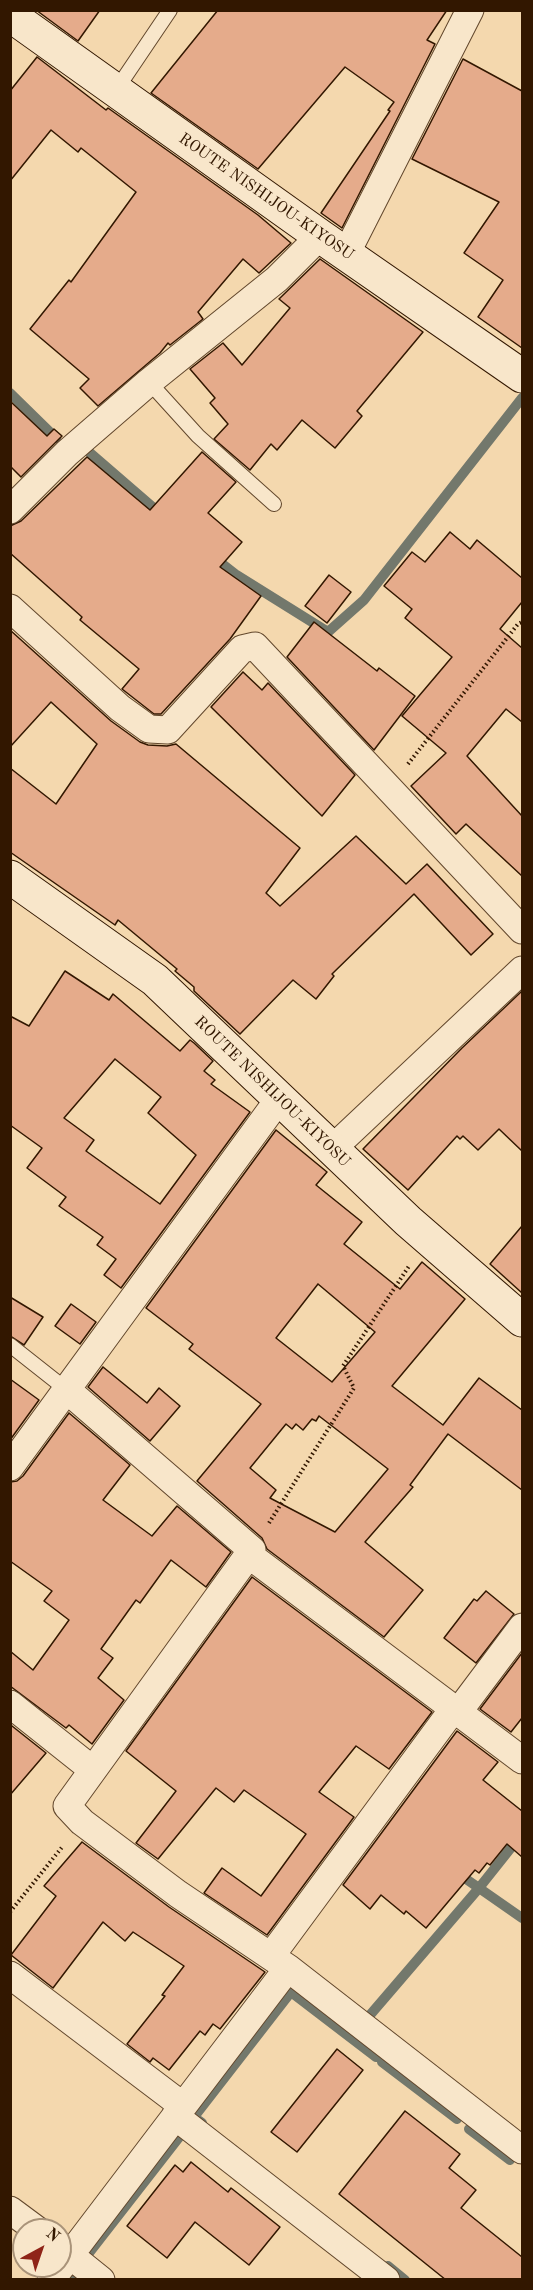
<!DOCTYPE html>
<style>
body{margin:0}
#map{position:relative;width:533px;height:2290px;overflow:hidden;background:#f4d8ae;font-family:"Old Standard TT",serif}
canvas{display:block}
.frame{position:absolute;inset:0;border:12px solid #321700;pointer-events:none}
.north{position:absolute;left:12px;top:2218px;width:60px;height:60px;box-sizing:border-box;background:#f8e6ca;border:2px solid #a99379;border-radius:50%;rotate:40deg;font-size:16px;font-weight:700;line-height:24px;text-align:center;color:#321700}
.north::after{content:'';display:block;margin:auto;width:21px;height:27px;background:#8f2418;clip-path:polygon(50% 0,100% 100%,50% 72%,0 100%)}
</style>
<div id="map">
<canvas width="533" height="2290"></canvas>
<div class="frame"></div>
<div class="north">N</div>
</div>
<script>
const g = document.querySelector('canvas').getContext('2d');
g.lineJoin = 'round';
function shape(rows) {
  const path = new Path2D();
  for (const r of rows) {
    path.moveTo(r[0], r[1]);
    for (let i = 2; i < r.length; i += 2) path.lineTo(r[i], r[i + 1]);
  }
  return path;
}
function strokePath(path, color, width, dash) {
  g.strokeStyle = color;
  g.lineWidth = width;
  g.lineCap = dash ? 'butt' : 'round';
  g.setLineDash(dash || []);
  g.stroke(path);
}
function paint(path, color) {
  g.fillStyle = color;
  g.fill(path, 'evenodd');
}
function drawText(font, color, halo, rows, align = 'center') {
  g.font = font + ' "Old Standard TT",serif';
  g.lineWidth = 6;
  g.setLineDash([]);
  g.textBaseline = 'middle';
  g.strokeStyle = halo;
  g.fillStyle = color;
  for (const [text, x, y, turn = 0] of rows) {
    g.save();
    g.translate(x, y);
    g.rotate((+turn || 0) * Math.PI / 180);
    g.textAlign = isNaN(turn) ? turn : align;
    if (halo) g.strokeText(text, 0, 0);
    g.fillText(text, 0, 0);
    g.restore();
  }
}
strokePath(shape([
 [10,393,56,438],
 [89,452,163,516],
 [212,556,235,574,328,632,364,600,522,398],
 [456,1872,522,1918],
 [370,2015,479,1888,522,1834],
 [382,2062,457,2119],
 [202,2123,194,2117,291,1992,376,2057],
 [469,2129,510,2160],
 [89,2253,184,2131],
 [388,2266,405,2280],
 [69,2280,73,2274]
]), '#73786c', 10);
const building = shape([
 [36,10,100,10,78,41,36,10],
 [218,10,447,10,427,40,435,44,342,228,321,213,390,111,388,110,394,102,345,67,258,169,151,93,218,10],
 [37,57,106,110,108,108,258,215,291,243,259,273,243,259,198,312,203,319,170,345,168,343,160,353,98,406,80,388,89,379,30,329,69,280,71,282,136,192,81,148,78,152,51,130,10,181,10,91,37,57],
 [463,59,522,91,522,348,478,317,503,280,464,253,499,202,412,159,463,59],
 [320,259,423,332,357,411,362,416,335,448,302,420,277,450,271,444,250,470,214,439,228,424,210,403,215,398,190,369,223,343,242,365,290,308,279,299,320,259],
 [10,401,47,436,54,429,62,436,21,477,10,466,10,401],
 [202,452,236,482,208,513,242,542,220,567,261,596,230,639,161,714,154,714,122,689,139,669,80,620,82,617,10,553,10,526,21,521,87,457,150,510,202,452],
 [450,532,470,549,477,540,522,578,522,602,500,629,522,648,522,722,506,709,467,756,522,816,522,876,466,824,456,834,411,786,446,753,402,716,452,657,405,618,412,609,384,586,412,552,425,562,450,532],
 [329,575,351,592,327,623,305,606,329,575],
 [314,622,377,671,379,668,415,696,374,750,287,657,314,622],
 [10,630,111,721,140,742,148,745,167,746,176,744,300,848,266,893,280,906,356,836,406,884,427,864,493,934,471,955,414,894,332,974,334,976,316,999,293,980,240,1034,194,991,194,987,175,971,177,969,118,920,115,925,10,852,10,768,56,804,97,744,51,702,10,747,10,630],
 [243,672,262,690,268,683,355,775,322,816,211,707,243,672],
 [65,971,109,1000,113,994,180,1051,190,1040,194,1043,213,1061,204,1071,215,1080,211,1084,250,1112,121,1288,104,1275,116,1259,97,1245,103,1237,59,1206,66,1197,27,1168,42,1148,10,1125,10,1016,29,1026,65,971],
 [115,1059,161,1097,148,1113,196,1155,160,1204,86,1151,94,1140,64,1118,115,1059],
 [522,991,522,1151,499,1129,478,1150,463,1136,460,1139,457,1136,408,1190,363,1149,462,1048,522,991],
 [276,1130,327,1172,316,1185,362,1222,344,1244,400,1289,422,1262,465,1299,392,1386,443,1425,479,1378,522,1410,522,1490,448,1434,410,1485,413,1487,365,1542,423,1590,384,1637,267,1549,262,1538,197,1481,261,1404,189,1349,193,1344,146,1308,276,1130],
 [318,1284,375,1332,332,1382,276,1338,318,1284],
 [319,1416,388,1469,335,1532,270,1498,276,1490,250,1468,286,1424,292,1429,296,1424,303,1430,312,1419,316,1421,319,1416],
 [522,1226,522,1293,490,1264,522,1226],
 [10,1297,43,1317,24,1345,10,1336,10,1297],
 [71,1304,96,1322,80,1344,55,1326,71,1304],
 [103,1367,147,1403,159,1388,180,1406,150,1441,88,1387,103,1367],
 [10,1379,39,1400,10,1440,10,1379],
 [69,1413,130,1465,103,1500,152,1536,177,1506,231,1552,206,1587,171,1560,140,1603,136,1600,101,1649,113,1658,98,1678,124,1700,92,1744,69,1725,66,1728,10,1686,10,1651,33,1670,69,1620,44,1601,52,1591,10,1561,10,1482,17,1481,23,1476,69,1413],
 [252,1577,432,1712,389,1769,356,1746,319,1792,354,1817,267,1935,204,1893,222,1868,261,1896,306,1834,244,1790,234,1802,216,1788,158,1859,136,1843,176,1791,126,1751,252,1577],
 [486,1591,514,1614,476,1663,444,1638,474,1599,477,1601,486,1591],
 [522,1653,522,1718,511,1732,480,1709,522,1653],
 [12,1726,46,1753,10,1795,10,1728,12,1726],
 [457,1731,498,1762,483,1780,522,1811,522,1857,507,1844,490,1865,487,1863,479,1873,475,1870,426,1928,406,1911,404,1914,381,1895,370,1909,343,1885,457,1731],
 [82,1842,169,1907,265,1972,220,2029,213,2024,205,2035,200,2031,169,2070,153,2058,150,2062,127,2044,165,1996,162,1995,184,1966,133,1932,125,1941,103,1922,53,1988,11,1955,56,1896,44,1886,82,1842],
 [337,2049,363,2070,297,2152,271,2132,337,2049],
 [405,2111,460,2154,449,2168,476,2190,461,2208,522,2257,522,2280,446,2280,339,2194,405,2111],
 [191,2162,228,2192,231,2188,280,2227,249,2265,195,2222,167,2258,127,2226,175,2165,183,2172,191,2162]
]);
paint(building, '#e5ab8b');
strokePath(building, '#321700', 1.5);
const service = shape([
 [116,90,170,10],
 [149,382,198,436,274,504],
 [10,1345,67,1390]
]);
const minor = shape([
 [346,254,470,10],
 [10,510,67,453,149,382,277,279,320,236],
 [10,608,120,708,149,729,168,730,242,649,255,646,522,930],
 [332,1149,522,970],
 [67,1390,252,1550,67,1806,82,1822,178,1894,288,1968,522,2150],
 [10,1467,279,1099],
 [249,1555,522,1760],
 [10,1704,93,1770],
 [459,1711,522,1627],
 [271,1956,454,1708],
 [10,1975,183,2106],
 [175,2116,386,2280],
 [10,2210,37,2230],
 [60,2247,101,2280],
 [51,2280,288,1968]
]);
const secondary = shape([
 [10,15,320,236,522,376],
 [10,877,155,980,408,1221,522,1320]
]);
strokePath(service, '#62472c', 16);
strokePath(minor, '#62472c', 29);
strokePath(secondary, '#321700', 35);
strokePath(shape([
 [408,764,518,624,522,622],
 [269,1523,354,1388,343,1366,409,1266],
 [10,1912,63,1846]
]), '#321700', 4, [1.5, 3]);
strokePath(service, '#f8e6ca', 14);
strokePath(minor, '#f8e6ca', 27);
strokePath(secondary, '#f8e6ca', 33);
drawText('16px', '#321700', '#f8e6ca', [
 ["ROUTE NISHIJOU-KIYOSU",266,197,35],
 ["ROUTE NISHIJOU-KIYOSU",272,1092,44]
]);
</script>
